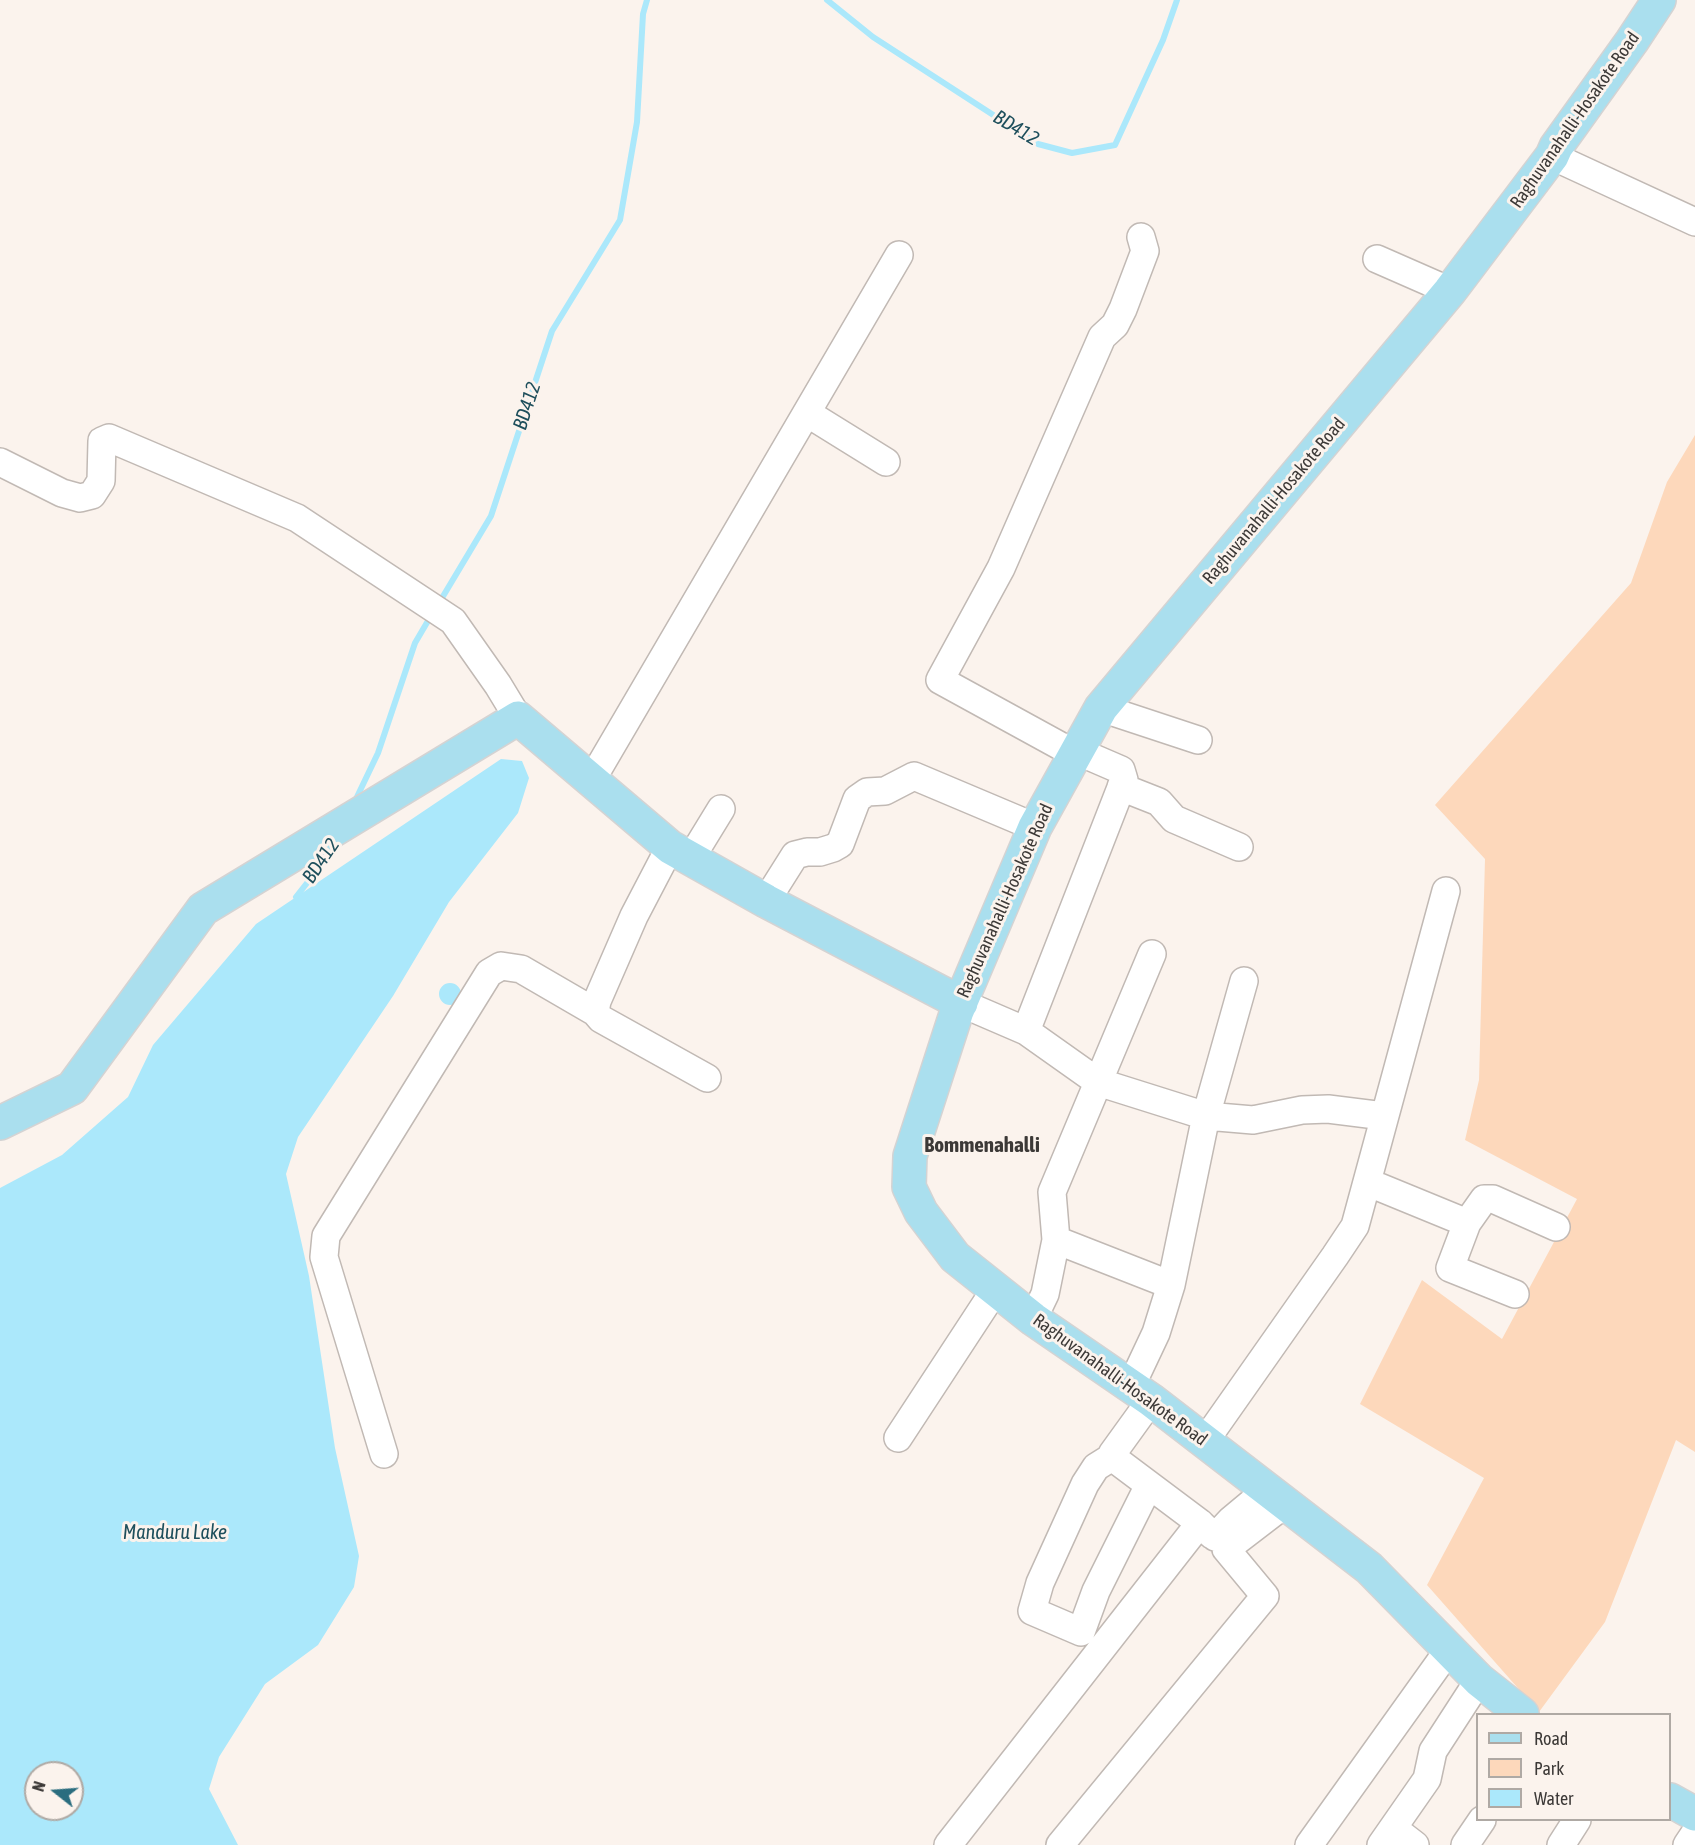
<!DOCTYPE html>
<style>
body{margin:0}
#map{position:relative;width:1695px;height:1845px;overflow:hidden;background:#fbf3ed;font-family:"Asap Condensed",sans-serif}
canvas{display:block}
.legend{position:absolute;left:1476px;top:1713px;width:195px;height:108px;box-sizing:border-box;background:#fbf3ed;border:2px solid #afa9a4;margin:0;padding:8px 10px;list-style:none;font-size:18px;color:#3c3937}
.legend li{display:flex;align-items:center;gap:12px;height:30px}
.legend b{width:30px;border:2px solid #afa9a4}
.north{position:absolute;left:24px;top:1761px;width:60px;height:60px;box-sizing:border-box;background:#fbf3ed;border:2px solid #afa9a4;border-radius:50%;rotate:287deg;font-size:16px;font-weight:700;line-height:24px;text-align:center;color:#3c3937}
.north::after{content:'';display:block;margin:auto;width:21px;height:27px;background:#2a6d7f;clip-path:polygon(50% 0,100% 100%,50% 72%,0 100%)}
</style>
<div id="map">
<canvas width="1695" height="1845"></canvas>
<ul class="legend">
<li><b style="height:8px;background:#aadfee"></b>Road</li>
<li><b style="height:16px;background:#fdd8bb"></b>Park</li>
<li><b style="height:16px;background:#abe8fb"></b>Water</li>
</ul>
<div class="north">N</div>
</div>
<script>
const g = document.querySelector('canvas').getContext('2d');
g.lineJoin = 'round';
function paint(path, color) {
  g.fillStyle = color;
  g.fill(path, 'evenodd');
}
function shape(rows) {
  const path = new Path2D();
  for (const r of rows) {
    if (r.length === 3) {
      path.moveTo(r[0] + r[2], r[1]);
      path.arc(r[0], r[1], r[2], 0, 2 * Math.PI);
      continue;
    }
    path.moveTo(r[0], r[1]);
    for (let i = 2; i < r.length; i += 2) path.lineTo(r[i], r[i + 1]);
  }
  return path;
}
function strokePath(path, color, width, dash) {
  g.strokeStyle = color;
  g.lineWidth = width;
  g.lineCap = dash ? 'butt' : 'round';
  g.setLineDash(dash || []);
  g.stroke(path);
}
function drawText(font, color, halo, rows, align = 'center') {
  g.font = font + ' "Asap Condensed",sans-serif';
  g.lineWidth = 6;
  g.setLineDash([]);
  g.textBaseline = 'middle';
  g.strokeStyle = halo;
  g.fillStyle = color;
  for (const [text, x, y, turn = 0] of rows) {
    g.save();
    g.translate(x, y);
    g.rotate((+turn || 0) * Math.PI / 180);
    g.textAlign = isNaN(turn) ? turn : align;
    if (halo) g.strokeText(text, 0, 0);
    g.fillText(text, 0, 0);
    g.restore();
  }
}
paint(shape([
 [1695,435,1695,1452,1676,1440,1605,1622,1539,1712,1427,1585,1484,1478,1360,1404,1422,1280,1502,1339,1577,1199,1465,1140,1479,1080,1485,859,1435,805,1631,583,1667,482]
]), '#fdd8bb');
paint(shape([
 [501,759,522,761,529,778,518,813,449,902,393,996,298,1137,286,1174,309,1276,335,1448,359,1556,354,1587,318,1645,265,1684,219,1757,209,1789,238,1845,0,1845,0,1188,62,1155,128,1097,153,1045,256,924],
 [36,1773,72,1773,72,1809,36,1809],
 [450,994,11]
]), '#abe8fb');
strokePath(shape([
 [827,0,873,37,1038,144,1072,153,1115,145,1163,40,1177,0],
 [439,603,491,516,552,331,620,220,637,122,643,14,647,0],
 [356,799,378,753,415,643,432,614],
 [296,897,329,855,335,844]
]), '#abe8fb', 6);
const minor = shape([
 [1552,156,1695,222],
 [1377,259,1450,291],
 [807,413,886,462],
 [0,462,62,493,80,498,92,495,101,481,102,441,109,438,297,518,453,621,498,685,518,718],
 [1101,708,1198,740],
 [1075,754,940,680,1001,568,1102,337,1115,325,1123,309,1145,251,1141,237],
 [591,781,899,255],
 [1121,787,1159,802,1174,819,1239,847],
 [670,847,634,916,597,1001,595,1012,601,1019,707,1078],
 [691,858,721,809],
 [766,901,795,855,807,852,820,852,833,848,840,844,857,799,867,792,885,791,914,776,1035,827],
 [961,1003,1026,1031,1098,1082,1206,1116,1253,1120,1302,1110,1328,1109,1384,1116],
 [1026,1031,1124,780,1121,770,1077,751],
 [1367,1182,1467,1223],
 [1056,1240,1171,1285],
 [1515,1294,1450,1268,1467,1223,1484,1199,1493,1199,1556,1227],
 [1033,1319,1045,1294,1056,1240,1052,1192,1152,954],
 [1131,1386,1156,1333,1171,1285,1206,1116,1244,981],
 [1151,1400,1112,1454,1112,1457,1200,1523,1212,1535],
 [898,1438,995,1290],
 [1205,1441,1335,1256,1355,1226,1446,891],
 [384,1454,324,1257,326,1236,489,973,501,966,521,969,595,1012],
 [1112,1457,1096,1467,1085,1484,1040,1583,1032,1611,1081,1632,1096,1591,1149,1485],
 [1215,1537,1231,1520,1267,1490],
 [1393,1828,1415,1845],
 [948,1845,1200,1523],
 [1060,1845,1265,1596,1226,1549,1286,1503],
 [1309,1845,1450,1648],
 [1381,1845,1427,1779,1433,1751,1479,1680],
 [1465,1845,1482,1820],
 [1561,1845,1577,1820],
 [1687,1845,1695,1833]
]);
const major = shape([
 [0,1123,72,1088,203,909,518,718,670,847,766,901,961,1003],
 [1522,1714,1479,1680,1369,1568,1151,1400,1033,1319,955,1257,921,1212,909,1187,910,1156,957,1011,1035,827,1101,708,1450,291,1552,156,1556,147,1632,41,1659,0],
 [1670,1800,1695,1814]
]);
strokePath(minor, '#c1b9b4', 30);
strokePath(major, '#d4d3d3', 36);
strokePath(minor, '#fff', 27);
strokePath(major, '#aadfee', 33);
drawText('18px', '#3c3937', '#fbf3ed', [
 ["Raghuvanahalli-Hosakote Road",1575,120,-55],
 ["Raghuvanahalli-Hosakote Road",1274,501,-50],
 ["Raghuvanahalli-Hosakote Road",1005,901,-66],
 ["Raghuvanahalli-Hosakote Road",1120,1380,36]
]);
drawText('italic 20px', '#1e4f5c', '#fbf3ed', [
 ["BD412",1016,128,31],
 ["BD412",527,406,-72],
 ["BD412",321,861,-56],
 ["Manduru Lake",175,1533]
]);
drawText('bold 21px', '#3c3937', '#fbf3ed', [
 ["Bommenahalli",982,1145]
]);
</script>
